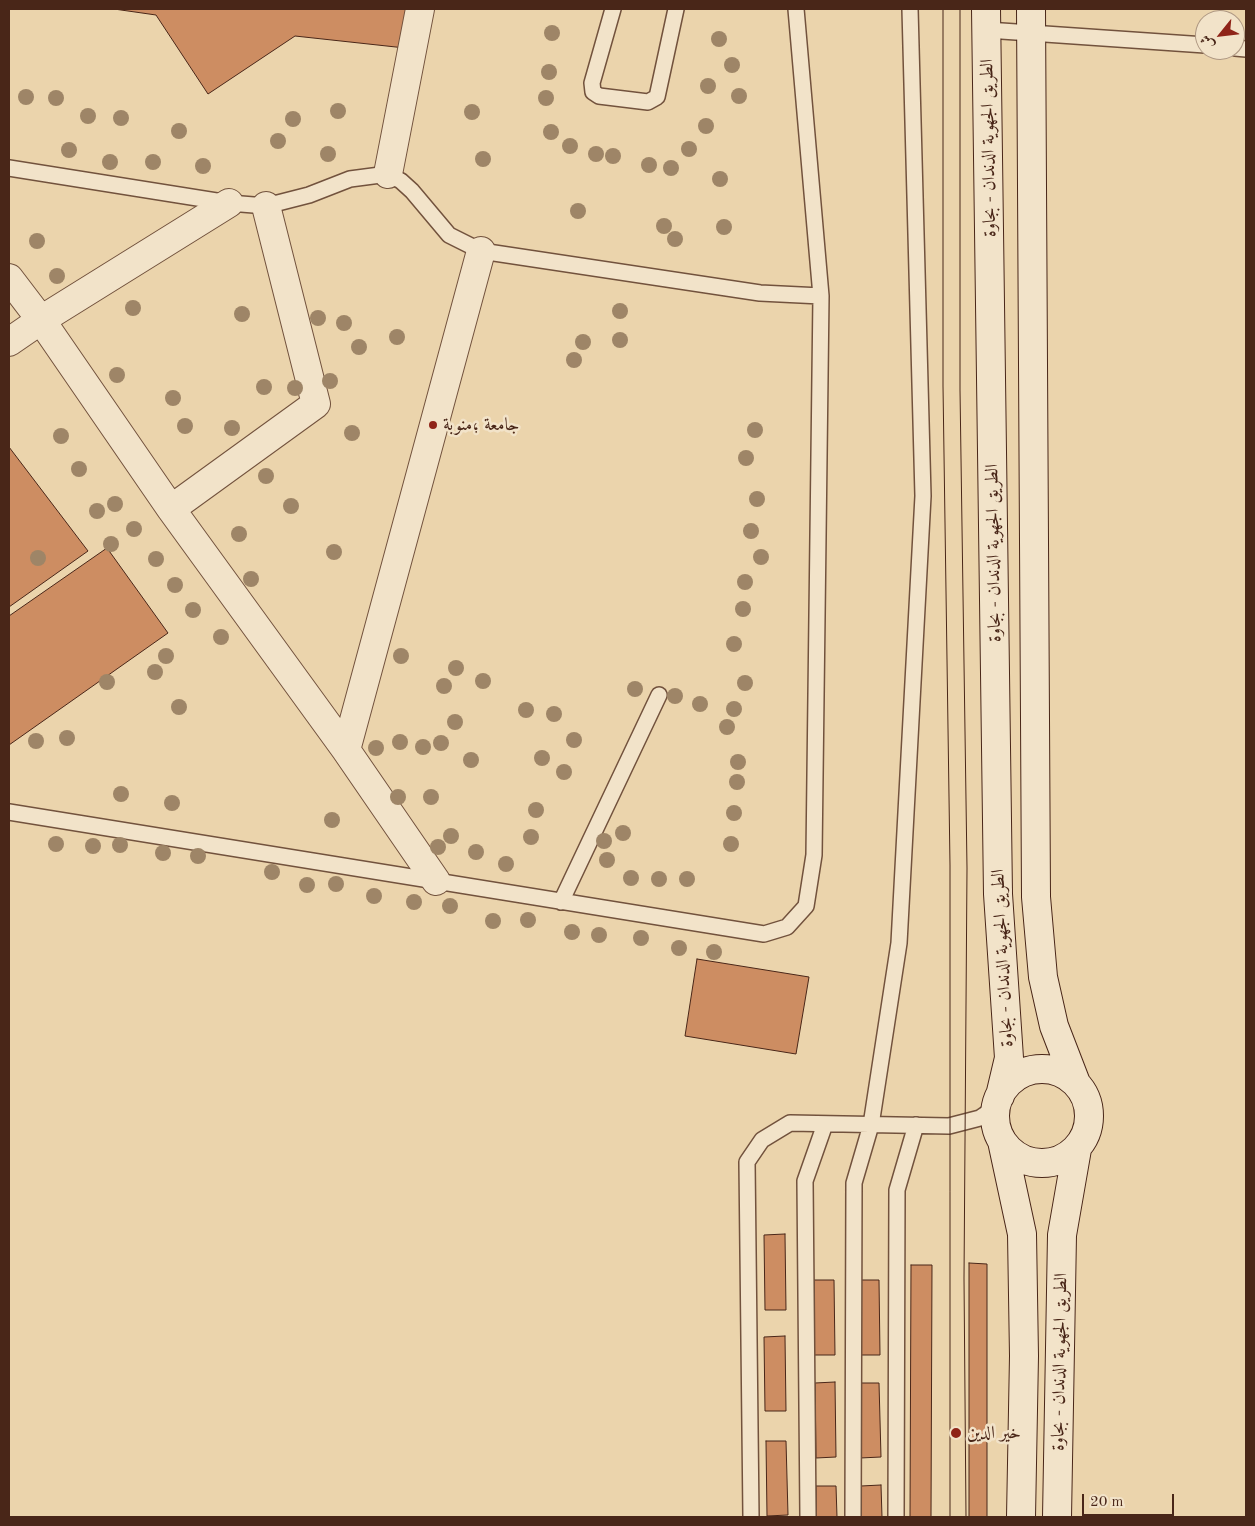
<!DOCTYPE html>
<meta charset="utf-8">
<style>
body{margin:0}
#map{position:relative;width:1255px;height:1526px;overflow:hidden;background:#ebd4ac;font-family:"Old Standard TT",Amiri,serif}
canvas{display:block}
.frame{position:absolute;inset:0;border:10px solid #492618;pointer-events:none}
.north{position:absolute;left:1195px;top:10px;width:50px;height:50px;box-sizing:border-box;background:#f2e3c9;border:1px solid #ae9782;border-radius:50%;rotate:241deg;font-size:14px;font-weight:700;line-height:20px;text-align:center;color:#492618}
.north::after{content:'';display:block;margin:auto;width:18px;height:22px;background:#8f2418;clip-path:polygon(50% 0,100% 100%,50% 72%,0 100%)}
.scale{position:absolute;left:1082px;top:1494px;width:92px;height:22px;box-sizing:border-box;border:2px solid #492618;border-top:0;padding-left:6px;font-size:15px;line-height:18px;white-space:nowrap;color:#492618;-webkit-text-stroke:4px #f2e3c9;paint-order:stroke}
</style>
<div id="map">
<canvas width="1255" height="1526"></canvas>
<div class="frame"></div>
<div class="north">ش</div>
<div class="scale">20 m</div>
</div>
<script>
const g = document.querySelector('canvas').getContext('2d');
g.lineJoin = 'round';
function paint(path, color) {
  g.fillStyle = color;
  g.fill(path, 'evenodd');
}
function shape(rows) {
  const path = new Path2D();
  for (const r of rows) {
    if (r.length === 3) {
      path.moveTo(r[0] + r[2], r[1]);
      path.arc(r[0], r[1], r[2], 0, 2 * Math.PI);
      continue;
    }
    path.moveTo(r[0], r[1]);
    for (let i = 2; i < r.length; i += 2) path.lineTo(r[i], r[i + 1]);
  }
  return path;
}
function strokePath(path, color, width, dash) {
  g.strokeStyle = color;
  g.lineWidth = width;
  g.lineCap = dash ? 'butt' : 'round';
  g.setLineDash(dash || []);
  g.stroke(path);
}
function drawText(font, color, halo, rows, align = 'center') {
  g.font = font + ' "Old Standard TT",Amiri,serif';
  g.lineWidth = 5;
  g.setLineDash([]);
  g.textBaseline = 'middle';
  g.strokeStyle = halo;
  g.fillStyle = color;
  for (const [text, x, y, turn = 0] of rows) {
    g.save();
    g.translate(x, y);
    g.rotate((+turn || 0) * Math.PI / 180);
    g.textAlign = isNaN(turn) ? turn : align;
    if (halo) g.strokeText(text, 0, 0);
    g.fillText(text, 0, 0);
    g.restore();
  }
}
const building = shape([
 [114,9,409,9,405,48,295,36,208,94,156,15,114,9],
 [9,447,88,551,9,607,9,447],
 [107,548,168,633,9,745,9,616,107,548],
 [697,959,809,977,796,1054,685,1036,697,959],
 [785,1234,786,1310,765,1310,764,1235,785,1234],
 [969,1263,987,1264,987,1517,969,1517,969,1263],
 [911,1265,932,1265,931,1517,910,1517,911,1265],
 [814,1280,834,1280,835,1355,814,1355,814,1280],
 [859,1280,879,1280,880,1355,860,1355,859,1280],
 [785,1336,786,1411,765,1411,764,1337,785,1336],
 [835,1382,836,1457,816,1458,815,1383,835,1382],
 [859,1383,879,1383,881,1457,860,1458,859,1383],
 [766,1441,786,1441,788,1515,767,1516,766,1441],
 [881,1485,882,1517,861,1517,861,1486,881,1485],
 [816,1486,836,1486,837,1517,816,1517,816,1486]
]);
paint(building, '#cd8d62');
strokePath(building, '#492618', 1);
const lane = shape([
 [613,9,592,83,593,92,599,96,648,102,657,97,676,9],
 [987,30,1205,45],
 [1235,48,1246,49],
 [9,168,229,203,266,206,309,195,350,179,388,174,401,181,412,191,449,235,481,251,760,293,821,296],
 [9,812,764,934,787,927,806,906,814,855,821,296,796,9],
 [561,902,659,695],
 [751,1517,747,1162,762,1140,790,1123,949,1126,980,1118,996,1107],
 [808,1517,805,1181,825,1124],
 [853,1517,854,1183,871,1125,899,943,923,496,910,9],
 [896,1517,897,1190,916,1125]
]);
const street = shape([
 [388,174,420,9],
 [9,278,41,320,171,509,346,750,436,881],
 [9,342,41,320,229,203],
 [171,509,316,404,266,206],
 [346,750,481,251]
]);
const secondary = shape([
 [986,9,998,894,1009,1058,1000,1096],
 [1031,9,1036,897,1043,977,1054,1026,1076,1083],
 [1042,1116,47],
 [1002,1141,1022,1234,1024,1356,1021,1517],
 [1057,1517,1062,1235,1077,1149]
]);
strokePath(lane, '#72523d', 18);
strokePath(street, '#72523d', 30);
strokePath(secondary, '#492618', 30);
strokePath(lane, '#f2e3c9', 15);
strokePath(street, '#f2e3c9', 28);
strokePath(secondary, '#f2e3c9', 28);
strokePath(shape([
 [943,9,943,386,950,865,950,1517],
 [960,9,960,390,967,868,964,1278,966,1517]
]), '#492618', 1);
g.fillStyle = '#9e8567';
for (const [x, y] of [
 [552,33],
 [719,39],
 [732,65],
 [549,72],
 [708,86],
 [739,96],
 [26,97],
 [56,98],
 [546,98],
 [338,111],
 [472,112],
 [88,116],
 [121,118],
 [293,119],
 [706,126],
 [179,131],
 [551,132],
 [278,141],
 [570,146],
 [689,149],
 [69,150],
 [328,154],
 [596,154],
 [613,156],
 [483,159],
 [110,162],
 [153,162],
 [649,165],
 [203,166],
 [671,168],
 [720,179],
 [578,211],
 [664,226],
 [724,227],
 [675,239],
 [37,241],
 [57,276],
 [133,308],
 [620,311],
 [242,314],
 [318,318],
 [344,323],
 [397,337],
 [620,340],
 [583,342],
 [359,347],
 [574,360],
 [117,375],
 [330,381],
 [264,387],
 [295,388],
 [173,398],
 [185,426],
 [232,428],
 [755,430],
 [352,433],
 [61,436],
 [746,458],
 [79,469],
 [266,476],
 [757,499],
 [115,504],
 [291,506],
 [97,511],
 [134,529],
 [751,531],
 [239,534],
 [111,544],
 [334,552],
 [761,557],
 [38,558],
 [156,559],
 [251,579],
 [745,582],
 [175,585],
 [743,609],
 [193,610],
 [221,637],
 [734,644],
 [166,656],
 [401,656],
 [456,668],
 [155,672],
 [483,681],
 [107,682],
 [745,683],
 [444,686],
 [635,689],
 [675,696],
 [700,704],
 [179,707],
 [734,709],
 [526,710],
 [554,714],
 [455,722],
 [727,727],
 [67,738],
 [574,740],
 [36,741],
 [400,742],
 [441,743],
 [423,747],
 [376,748],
 [542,758],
 [471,760],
 [738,762],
 [564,772],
 [737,782],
 [121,794],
 [398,797],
 [431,797],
 [172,803],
 [536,810],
 [734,813],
 [332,820],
 [623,833],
 [451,836],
 [531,837],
 [604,841],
 [56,844],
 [731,844],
 [120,845],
 [93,846],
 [438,847],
 [476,852],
 [163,853],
 [198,856],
 [607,860],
 [506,864],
 [272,872],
 [631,878],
 [659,879],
 [687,879],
 [336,884],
 [307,885],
 [374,896],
 [414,902],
 [450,906],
 [528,920],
 [493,921],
 [572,932],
 [599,935],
 [641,938],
 [679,948],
 [714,952]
]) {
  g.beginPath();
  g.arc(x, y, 8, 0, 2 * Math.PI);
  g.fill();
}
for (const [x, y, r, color] of [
 [433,425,5,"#8f2418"],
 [956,1433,6,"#8f2418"]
]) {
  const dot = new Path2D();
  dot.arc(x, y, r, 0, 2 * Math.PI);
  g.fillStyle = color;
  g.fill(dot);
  strokePath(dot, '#f2e3c9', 2);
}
drawText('18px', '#492618', '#f2e3c9', [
 ["الطريق الجهوية الدندان - بجاوة",989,148,-91],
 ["الطريق الجهوية الدندان - بجاوة",994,553,-91],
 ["الطريق الجهوية الدندان - بجاوة",1003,958,-93],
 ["الطريق الجهوية الدندان - بجاوة",1060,1362,-89]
]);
drawText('18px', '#492618', '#f2e3c9', [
 ["جامعة ؛منوبة",443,425],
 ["خير الدين",967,1433]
], 'left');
</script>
